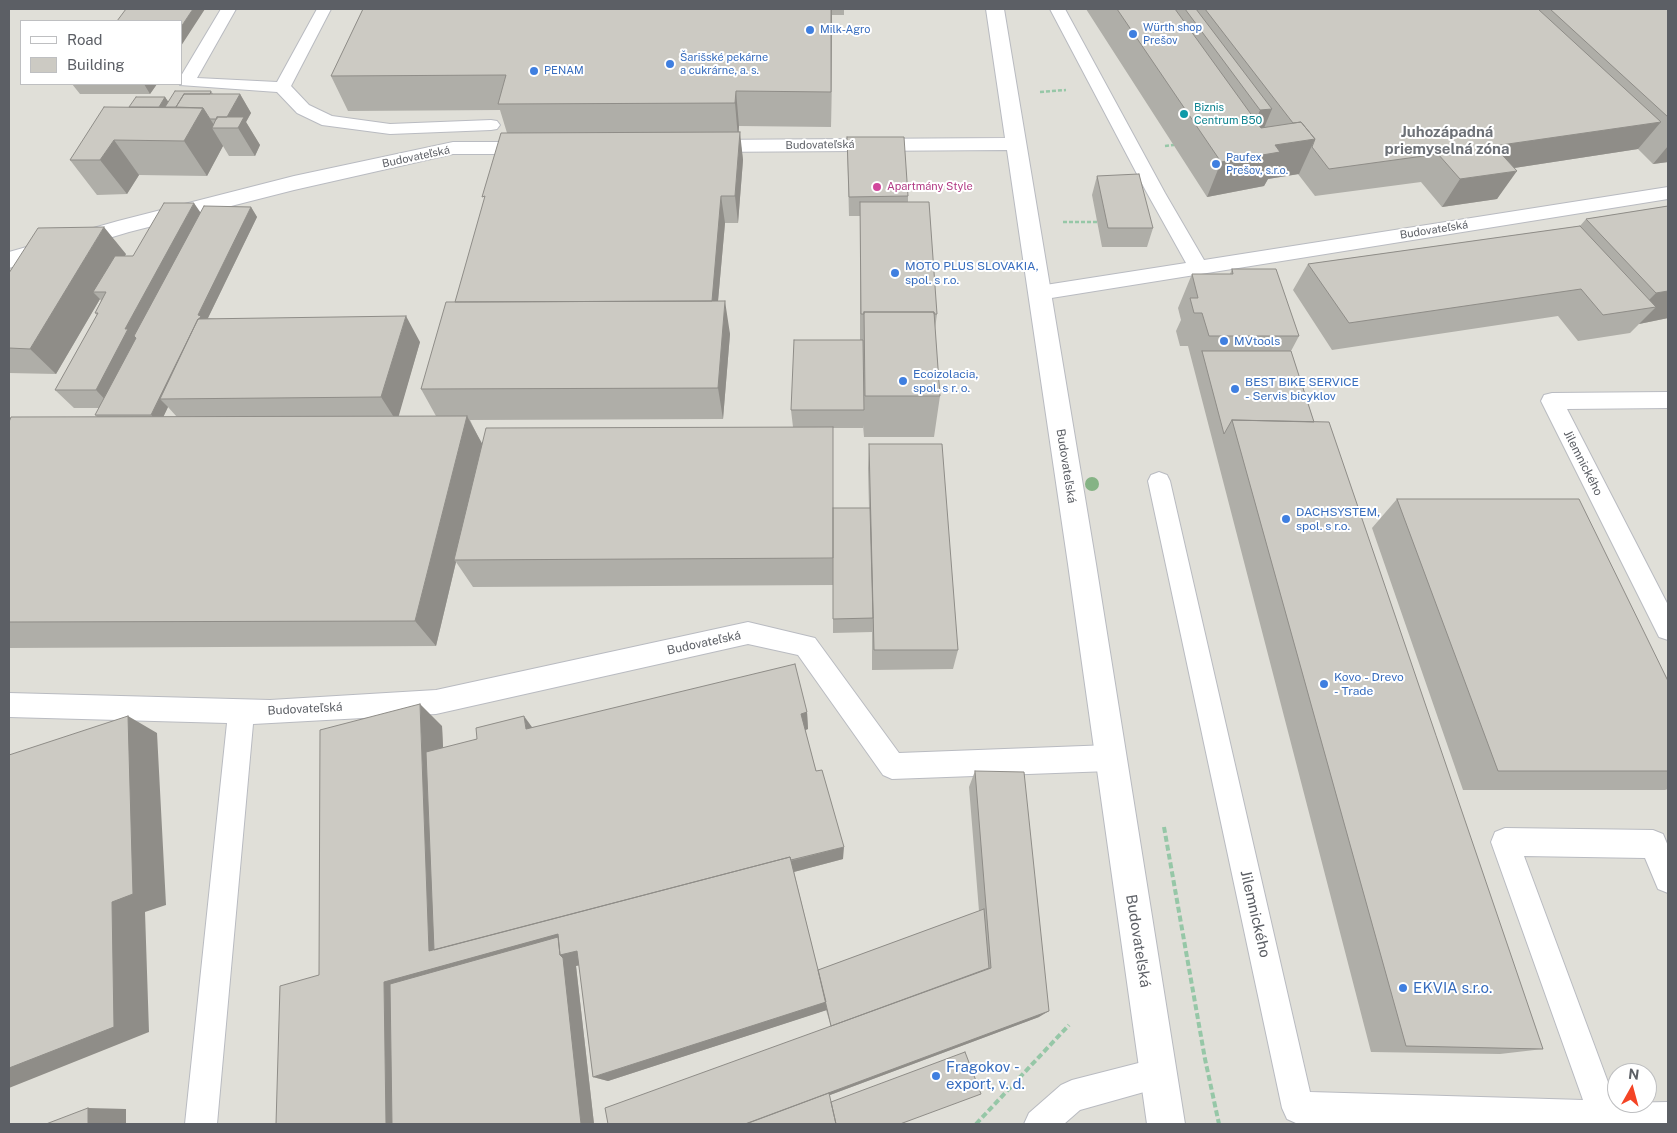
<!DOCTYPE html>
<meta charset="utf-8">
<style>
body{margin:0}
#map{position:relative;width:1677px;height:1133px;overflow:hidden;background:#efeee4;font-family:"Public Sans",sans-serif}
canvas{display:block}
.frame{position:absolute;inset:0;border:10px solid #5c5f65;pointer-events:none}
.legend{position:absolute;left:20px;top:20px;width:162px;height:65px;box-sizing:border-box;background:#fff;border:1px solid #bebfc1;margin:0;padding:6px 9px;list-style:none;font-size:15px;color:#5c5f65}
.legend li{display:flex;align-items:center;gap:10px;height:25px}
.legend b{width:25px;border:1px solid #bebfc1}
.north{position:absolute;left:1607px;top:1063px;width:50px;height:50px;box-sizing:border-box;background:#fff;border:1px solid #bebfc1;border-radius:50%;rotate:7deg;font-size:14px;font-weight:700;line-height:20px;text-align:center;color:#5c5f65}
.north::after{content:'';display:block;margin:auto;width:18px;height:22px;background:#f44425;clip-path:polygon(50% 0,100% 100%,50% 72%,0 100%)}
</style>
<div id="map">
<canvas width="1677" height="1133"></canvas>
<div class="frame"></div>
<ul class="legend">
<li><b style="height:6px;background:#fff"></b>Road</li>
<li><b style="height:14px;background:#cccac3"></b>Building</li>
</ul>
<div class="north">N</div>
</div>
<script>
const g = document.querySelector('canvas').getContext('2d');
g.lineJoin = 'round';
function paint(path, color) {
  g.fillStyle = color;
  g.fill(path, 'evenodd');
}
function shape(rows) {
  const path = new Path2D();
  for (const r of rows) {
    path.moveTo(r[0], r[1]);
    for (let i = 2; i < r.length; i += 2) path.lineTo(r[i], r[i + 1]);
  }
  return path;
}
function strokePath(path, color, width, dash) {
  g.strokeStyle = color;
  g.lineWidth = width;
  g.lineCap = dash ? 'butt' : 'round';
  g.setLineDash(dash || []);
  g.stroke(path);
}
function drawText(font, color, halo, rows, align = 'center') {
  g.font = font + ' "Public Sans",sans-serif';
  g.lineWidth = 4;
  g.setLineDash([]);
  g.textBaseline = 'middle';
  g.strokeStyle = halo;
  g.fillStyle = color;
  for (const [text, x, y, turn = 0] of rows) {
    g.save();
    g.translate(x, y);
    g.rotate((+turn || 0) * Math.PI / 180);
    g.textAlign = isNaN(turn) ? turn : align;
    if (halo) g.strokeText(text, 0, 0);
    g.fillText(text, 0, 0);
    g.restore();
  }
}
paint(shape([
 [9,9,1668,9,1668,1124,9,1124],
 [21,21,181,21,181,84,21,84],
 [1617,1073,1647,1073,1647,1103,1617,1103]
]), '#e0dfd8');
const lane = shape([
 [221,9,236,9,197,78,277,82,317,9,331,9,291,86,309,105,332,116,390,124,491,120,497,121,500,125,497,129,491,130,390,134,322,125,297,113,277,92,180,85,181,76,221,9],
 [1050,9,1065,9,1165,193,1204,260,1668,187,1668,199,1039,300,1032,298,1029,293,1032,288,1039,286,1186,263,1147,193,1050,9],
 [1668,392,1668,408,1567,409,1668,605,1668,640,1659,637,1541,401,1544,395,1552,393,1668,392],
 [1159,472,1167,475,1170,481,1310,1092,1583,1100,1491,842,1495,832,1505,828,1653,830,1663,834,1668,846,1668,893,1658,889,1645,858,1524,856,1615,1101,1617,1103,1668,1102,1668,1124,1298,1124,1287,1119,1282,1108,1148,481,1151,475,1159,472],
 [748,622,815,638,899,753,1110,745,1119,749,1123,758,1119,767,1110,771,892,779,883,775,798,655,748,644,436,714,253,724,217,1124,185,1124,227,723,9,717,9,693,270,700,436,690,748,622],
 [1158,1058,1169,1063,1174,1074,1169,1085,1080,1110,1064,1124,1024,1124,1029,1113,1061,1085,1072,1080,1158,1058]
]);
const street = shape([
 [986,9,1004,9,1096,564,1185,1124,1147,1124,1068,564,1007,150,704,152,697,150,694,146,697,142,704,140,1005,138,986,9],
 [453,142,533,142,540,144,543,148,540,152,533,154,453,154,294,190,129,232,9,268,9,252,118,221,294,176,453,142]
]);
strokePath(lane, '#b9bbc1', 2);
strokePath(street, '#b9bbc1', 2);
strokePath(shape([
 [1040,92,1066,90],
 [1165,146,1174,145],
 [1063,222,1097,222]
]), '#96c7a7', 2.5, [4, 2]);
strokePath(shape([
 [1164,827,1205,1059,1219,1124],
 [976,1124,1069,1025]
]), '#96c7a7', 4, [6, 3]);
paint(lane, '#fff');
paint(street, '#fff');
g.fillStyle = '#85b385';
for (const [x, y] of [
 [1092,484]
]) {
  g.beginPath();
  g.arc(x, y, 7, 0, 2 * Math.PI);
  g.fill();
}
paint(shape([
 [363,9,844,9,844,15,832,15,831,127,739,126,739,132,743,160,738,223,725,223,718,301,730,334,723,419,470,420,482,445,793,427,791,410,860,340,860,216,849,216,847,137,908,196,908,202,937,314,935,329,940,396,934,437,864,437,863,425,863,428,833,428,833,508,869,508,868,468,869,444,958,650,953,669,872,670,872,632,833,633,833,585,473,587,456,562,436,646,9,648,9,422,97,417,95,415,99,408,74,408,55,390,97,315,95,313,101,301,100,299,56,374,9,373,9,273,126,254,125,256,133,256,201,212,251,207,257,217,208,318,420,342,398,416,436,416,421,389,455,302,507,133,500,110,348,111,331,76],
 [168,407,177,417,163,417],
 [1086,9,1668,9,1668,162,1653,164,1638,149,1514,168,1497,199,1442,207,1421,182,1315,196,1298,174,1268,179,1264,186,1207,197],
 [72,84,157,84,150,94,80,94],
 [211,91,213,94,240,94,251,113,246,122,260,145,255,156,229,156,223,146,207,176,139,175,127,194,97,195,70,160,129,107,165,97,168,102],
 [1097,176,1153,228,1147,247,1102,247,1092,195],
 [1668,206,1668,318,1639,324,1630,333,1578,341,1558,316,1332,350,1293,290,1308,264,1580,226,1586,219],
 [1232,269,1299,336,1291,351,1314,422,1543,1049,1500,1054,1371,1052,1194,369,1188,346,1180,346,1176,331,1181,320,1178,308,1192,274,1230,274],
 [1397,499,1668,681,1668,789,1665,790,1463,790,1372,528],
 [807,712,808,729,805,730,816,771,843,859,794,872,818,970,979,911,969,787,975,771,1039,1017,830,1095,608,1124,831,1026,826,1010,608,1081,593,1077,579,965,576,966,594,1124,276,1124,319,975,442,726,443,748,532,727]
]), '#afaea8');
paint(shape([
 [193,9,205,9,181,46,181,27],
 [831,9,832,9,831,127],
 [144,84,157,84,150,94],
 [736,91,739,126,738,138,735,103],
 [240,94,251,113,246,122,260,145,255,156,238,128,226,119],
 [165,97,172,107,154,115],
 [203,108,216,128,212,128,223,146,207,176,184,141],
 [1272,109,1264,128,1252,130,1260,110],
 [1661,122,1638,149,1475,174,1494,146],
 [740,132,743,160,738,223,735,196],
 [1315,139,1299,174,1268,179,1264,186,1207,197,1221,162,1275,145],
 [114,140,139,175,127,194,100,160],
 [1668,146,1668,162,1653,164],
 [1517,171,1497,199,1442,207,1460,179],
 [721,196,725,223,715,334,711,308],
 [194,203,207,222,113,408,96,390,125,329],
 [251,207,257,217,206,322,160,399,168,407,160,424,151,415,198,315],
 [104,227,126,254,104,292,93,292,100,299,56,374,30,349],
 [1668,291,1668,318,1639,324,1656,307,1640,309,1656,293],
 [725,301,730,334,723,419,718,388],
 [406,316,420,342,397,422,381,397],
 [467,416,484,447,454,560,456,562,436,646,415,621],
 [420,704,442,726,453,949,844,847,843,859,558,934,577,951,593,962,576,966,594,1124,581,1124,560,955,562,949,415,1124,386,1124,384,982,429,951],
 [807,712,808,729,803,731,801,714],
 [128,716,157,733,166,905,145,912,149,1032,9,1088,9,1068,112,902],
 [524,716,537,734,526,729],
 [826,1002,827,1010,608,1081,593,1077],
 [1049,1011,1039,1017,830,1095,745,1124],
 [88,1108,126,1109,126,1124,88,1124]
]), '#8f8d88');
const building = shape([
 [126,9,193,9,181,27,181,21,117,21,126,9],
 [363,9,831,9,831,92,736,91,735,103,498,104,506,75,331,76,363,9],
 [1117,9,1175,9,1261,128,1301,122,1315,139,1275,145,1280,152,1221,162,1117,9],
 [1185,9,1196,9,1272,109,1260,110,1185,9],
 [1205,9,1538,9,1661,122,1494,146,1517,171,1460,179,1438,154,1329,169,1312,147,1315,139,1301,122,1293,123,1205,9],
 [1550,9,1668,9,1668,117,1550,9],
 [175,91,211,91,210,94,184,94,176,107,165,107,175,91],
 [184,94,240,94,227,117,217,117,217,119,210,119,203,108,176,107,184,94],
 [136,97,165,97,159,107,129,107,136,97],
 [104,107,203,108,184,141,114,140,100,160,70,160,104,107],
 [217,117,244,117,238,128,212,128,217,117],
 [740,132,735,196,721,196,712,301,455,302,485,196,482,197,501,133,740,132],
 [847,137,904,137,908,196,849,197,847,137],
 [1139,174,1153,228,1108,228,1097,176,1139,174],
 [860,202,929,202,937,314,934,314,934,312,864,312,864,314,861,314,860,202],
 [164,203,194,203,125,329,128,329,96,390,55,390,98,313,95,313,106,292,93,292,115,256,133,256,164,203],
 [204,206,251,207,198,315,201,316,199,319,198,319,151,415,95,415,136,338,134,336,204,206],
 [1668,206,1668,291,1656,293,1586,219,1668,206],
 [1580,226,1656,307,1603,315,1581,289,1349,323,1308,264,1580,226],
 [104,227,30,349,9,348,9,273,38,228,104,227],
 [1232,269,1276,269,1299,336,1209,336,1202,313,1194,313,1190,298,1198,298,1192,274,1233,274,1232,269],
 [725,301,718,388,421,389,446,302,725,301],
 [864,312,934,312,940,396,865,396,864,312],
 [406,316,381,397,160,399,198,319,406,316],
 [794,340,863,340,864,410,791,410,794,340],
 [1202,351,1291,351,1314,422,1232,420,1224,434,1202,351],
 [467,416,415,621,9,622,9,422,11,417,467,416],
 [1232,420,1329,422,1543,1049,1406,1046,1232,420],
 [833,427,833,558,454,560,486,428,833,427],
 [869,444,942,444,958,650,874,650,869,444],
 [1397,499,1579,499,1668,681,1668,771,1498,771,1397,499],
 [833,508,870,508,873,618,833,619,833,508],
 [795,664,807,712,801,714,816,771,822,770,844,847,791,860,790,857,434,950,426,752,477,739,476,728,524,716,526,729,795,664],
 [420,704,429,951,790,857,826,1002,593,1077,577,951,560,955,558,934,384,982,386,1124,276,1124,280,986,319,975,320,730,420,704],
 [128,716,133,894,112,902,114,1027,9,1068,9,755,128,716],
 [975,771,1024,772,1049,1011,745,1124,608,1124,605,1108,991,968,975,771],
 [984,909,989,968,831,1026,818,970,984,909],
 [558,937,560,955,563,958,581,1124,392,1124,390,984,558,937],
 [965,1052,981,1094,900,1124,836,1124,831,1102,965,1052],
 [829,1093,836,1124,746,1124,829,1093],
 [88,1108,88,1124,46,1124,88,1108]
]);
paint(building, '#cccac3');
strokePath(building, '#8f8d88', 1);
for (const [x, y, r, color] of [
 [810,30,5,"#3f7fe0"],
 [1133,34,5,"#3f7fe0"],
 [670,64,5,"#3f7fe0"],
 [534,71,5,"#3f7fe0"],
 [1184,114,5,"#0f9aa8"],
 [1216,164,5,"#3f7fe0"],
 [877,187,5,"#d1479c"],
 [895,273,5,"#3f7fe0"],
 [1224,341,5,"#3f7fe0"],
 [903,381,5,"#3f7fe0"],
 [1235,389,5,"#3f7fe0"],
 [1286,519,5,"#3f7fe0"],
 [1324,684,5,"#3f7fe0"],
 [1403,988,5,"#3f7fe0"],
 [936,1076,5,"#3f7fe0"]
]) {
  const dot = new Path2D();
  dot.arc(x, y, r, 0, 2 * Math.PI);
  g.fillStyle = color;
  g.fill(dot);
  strokePath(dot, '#fff', 2);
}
drawText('11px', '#366cbe', '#fff', [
 ["Würth shop",1143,28],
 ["Prešov",1143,41],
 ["Milk-Agro",820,30],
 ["Šarišské pekárne",680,58],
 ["a cukrárne, a. s.",680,71],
 ["PENAM",544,71],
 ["Paufex",1226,158],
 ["Prešov, s.r.o.",1226,171]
], 'left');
drawText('11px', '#0d838f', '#fff', [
 ["Biznis",1194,108],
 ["Centrum B50",1194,121]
], 'left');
drawText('11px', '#5c5f65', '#fff', [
 ["Budovateľská",820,145,-1],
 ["Budovateľská",416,157,-12],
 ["Budovateľská",1434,230,-9]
]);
drawText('11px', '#b23c85', '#fff', [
 ["Apartmány Style",887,187]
], 'left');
drawText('12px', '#366cbe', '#fff', [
 ["MOTO PLUS SLOVAKIA,",905,266],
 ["spol. s r.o.",905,280],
 ["MVtools",1234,341],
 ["Ecoizolacia,",913,374],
 ["spol. s r. o.",913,388],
 ["BEST BIKE SERVICE",1245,382],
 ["- Servis bicyklov",1245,396],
 ["DACHSYSTEM,",1296,512],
 ["spol. s r.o.",1296,526],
 ["Kovo - Drevo",1334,677],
 ["- Trade",1334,691]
], 'left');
drawText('12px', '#5c5f65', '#fff', [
 ["Jilemnického",1583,463,63],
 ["Budovateľská",1066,466,81],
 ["Budovateľská",704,643,-12],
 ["Budovateľská",305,709,-3]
]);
drawText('bold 15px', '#6d7177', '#fff', [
 ["Juhozápadná",1447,132],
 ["priemyselná zóna",1447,149]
]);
drawText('15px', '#5c5f65', '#fff', [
 ["Jilemnického",1255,914,77],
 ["Budovateľská",1138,941,81]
]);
drawText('15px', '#366cbe', '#fff', [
 ["EKVIA s.r.o.",1413,988],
 ["Fragokov -",946,1067],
 ["export, v. d.",946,1084]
], 'left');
</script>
